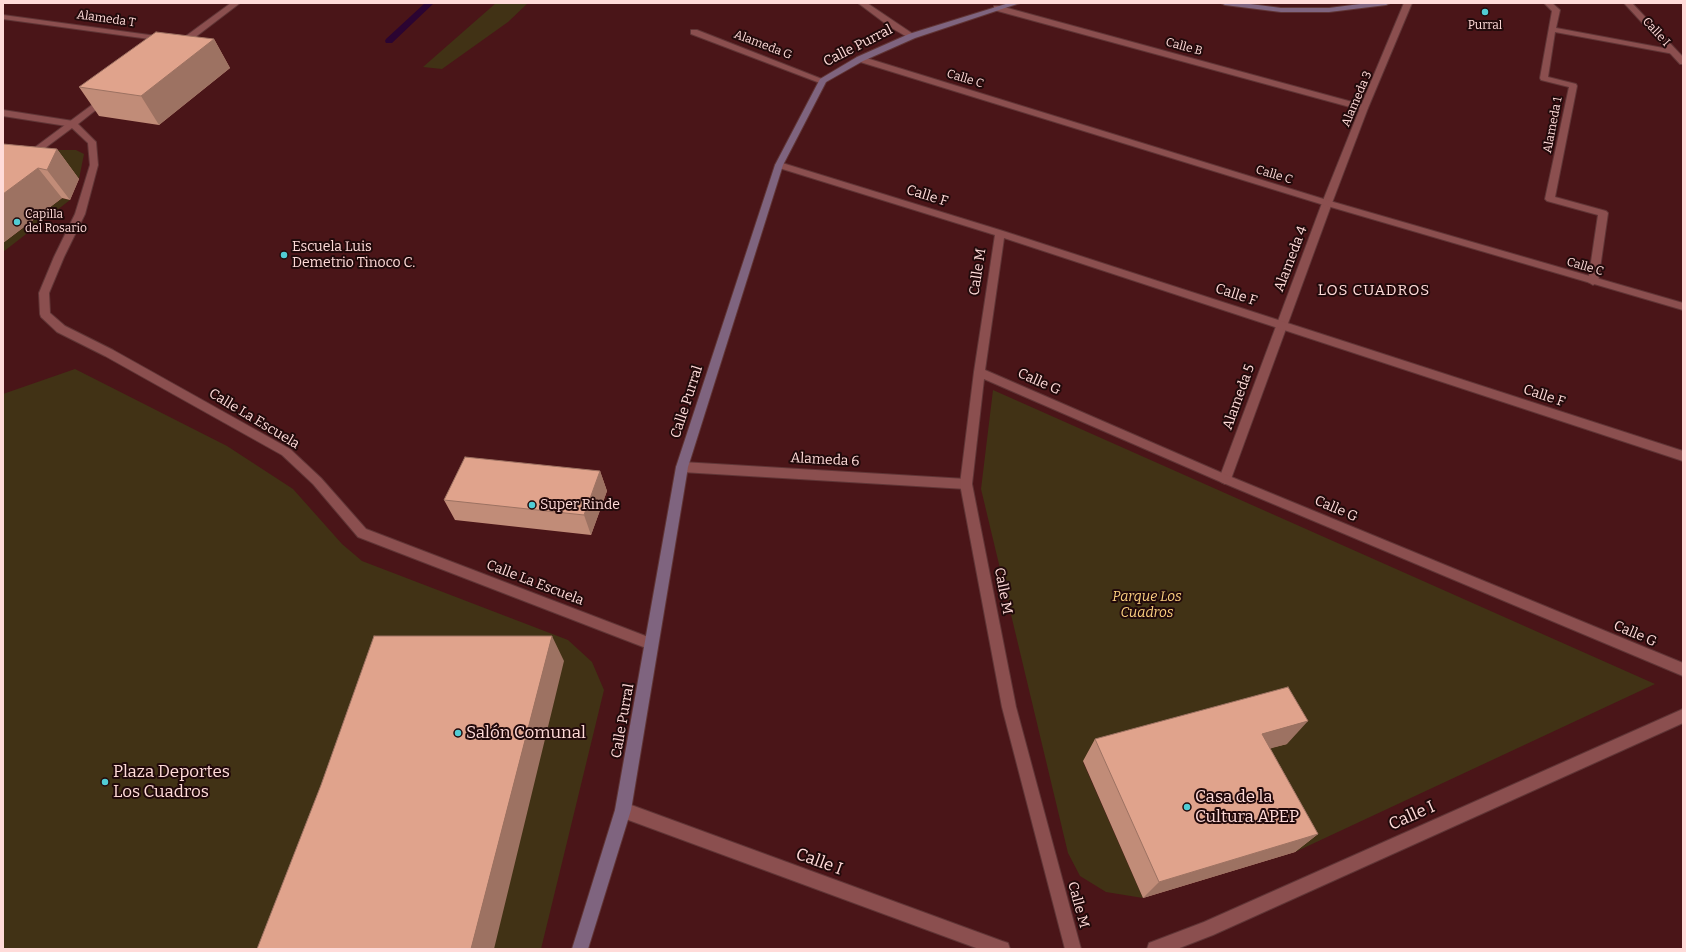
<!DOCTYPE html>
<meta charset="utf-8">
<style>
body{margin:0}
#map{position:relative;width:1686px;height:952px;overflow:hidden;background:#4a1518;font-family:Bitter,serif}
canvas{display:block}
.frame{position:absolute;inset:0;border:4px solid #ffdbd9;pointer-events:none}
</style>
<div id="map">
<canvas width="1686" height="952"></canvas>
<div class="frame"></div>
</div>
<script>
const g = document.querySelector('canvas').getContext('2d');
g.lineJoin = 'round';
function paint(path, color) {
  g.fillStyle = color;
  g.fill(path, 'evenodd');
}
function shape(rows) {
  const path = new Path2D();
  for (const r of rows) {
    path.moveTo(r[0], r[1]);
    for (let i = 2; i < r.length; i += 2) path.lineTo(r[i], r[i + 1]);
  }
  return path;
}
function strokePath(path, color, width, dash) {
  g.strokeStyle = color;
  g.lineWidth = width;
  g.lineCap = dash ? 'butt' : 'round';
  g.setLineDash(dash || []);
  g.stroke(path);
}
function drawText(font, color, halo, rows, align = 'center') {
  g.font = font + ' Bitter,serif';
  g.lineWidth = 4;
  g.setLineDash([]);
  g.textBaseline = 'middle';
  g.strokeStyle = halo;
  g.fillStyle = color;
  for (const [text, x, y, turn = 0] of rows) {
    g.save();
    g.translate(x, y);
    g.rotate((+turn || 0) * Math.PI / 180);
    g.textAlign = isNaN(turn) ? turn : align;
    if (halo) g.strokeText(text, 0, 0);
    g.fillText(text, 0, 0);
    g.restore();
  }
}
paint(shape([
 [496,3,528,3,508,22,442,69,423,67],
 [59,150,76,150,84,154,79,179,46,155],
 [62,198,70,200,3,252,3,243],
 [75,369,227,446,293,489,342,544,362,561,568,640,592,662,604,690,541,949,3,949,3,394],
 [993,390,1655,684,1295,852,1083,762,1143,898,1106,892,1080,876,1068,853,981,489]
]), '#413215');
paint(shape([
 [425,3,434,3,392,43,386,43,385,41,386,39,425,3]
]), '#2b0432');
const lane = shape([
 [858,3,867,3,916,36,912,38,909,38,890,27,858,3],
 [1404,3,1412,3,1368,108,1332,203,1231,479,1229,482,1225,484,1221,482,1219,479,1322,203,1360,108,1404,3],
 [1544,3,1552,3,1560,10,1556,28,1674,50,1678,52,1674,54,1555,32,1548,77,1576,84,1577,86,1555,197,1606,211,1608,213,1598,282,1593,285,1588,282,1598,215,1547,201,1545,199,1569,87,1541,80,1540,78,1552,11,1544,3],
 [3,15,164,37,168,39,164,41,3,19,3,15],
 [691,30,697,30,827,81,823,83,820,83,691,34,691,30],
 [3,110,73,121,77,124,73,127,3,116,3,110],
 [682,462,966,479,970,481,972,484,970,487,966,489,682,472,678,470,676,467,678,464,682,462]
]);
const street = shape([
 [231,3,240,3,181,48,175,48,175,44,231,3],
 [1624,3,1632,3,1683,57,1683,64,1680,64,1624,3],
 [994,6,1000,6,1367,106,1368,108,1364,111,1361,110,994,10,994,6],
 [857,57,863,57,1330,201,1683,303,1683,310,1324,205,857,61,857,57],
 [104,96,107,96,111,98,78,124,96,142,98,165,85,214,64,257,49,293,50,313,65,326,113,350,290,449,321,478,366,529,656,640,658,644,656,648,651,650,646,648,358,537,313,484,282,455,105,356,57,332,41,317,40,314,39,293,54,257,75,214,90,165,88,143,72,128,6,177,3,178,3,171,104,96],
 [779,162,1003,231,1683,451,1683,461,1004,238,985,370,1229,476,1683,663,1683,676,1221,482,984,379,972,484,1016,707,1081,949,1065,949,1002,707,960,484,974,372,995,235,776,167,775,165,779,162],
 [1683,709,1683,723,1213,935,1177,949,1147,949,1149,943,1204,922,1683,709],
 [623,802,1002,941,1008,943,1010,949,979,949,623,818,618,815,615,810,618,805,623,802]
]);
const secondary = shape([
 [1009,3,1020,3,915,38,863,61,826,82,783,165,688,467,631,810,588,949,572,949,615,810,676,467,775,165,820,79,857,57,909,34,1009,3],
 [1221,3,1243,3,1281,8,1329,8,1368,3,1390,3,1386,5,1329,12,1281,12,1225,5,1221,3]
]);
strokePath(lane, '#603536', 2);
strokePath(street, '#603536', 2);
strokePath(secondary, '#603536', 2);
paint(lane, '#8b4f4f');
paint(street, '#8b4f4f');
paint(secondary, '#7f647f');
paint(shape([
 [214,39,230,68,159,125,99,116,79,87],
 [3,144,57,149,79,179,70,200,62,198,3,243],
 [600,471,607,491,591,535,455,520,444,500],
 [1095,739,1287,744,1270,748,1318,834,1295,852,1143,898,1083,761]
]), '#c18c78');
paint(shape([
 [214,39,230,68,159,125,141,96],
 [57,149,79,179,70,200,47,170],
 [38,168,62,198,3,243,3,194],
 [600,471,607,491,591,535,584,515],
 [552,636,564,661,494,949,471,949],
 [1308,721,1287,744,1243,756,1262,734],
 [1318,834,1295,852,1143,898,1159,882]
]), '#9d7262');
const building = shape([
 [156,32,214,39,141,96,79,87,156,32],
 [3,144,57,149,47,170,38,168,3,194,3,144],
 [465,457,600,471,584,515,444,500,465,457],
 [374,636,552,636,471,949,257,949,321,785,374,636],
 [1288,687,1308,721,1262,734,1318,834,1159,882,1095,739,1288,687]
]);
paint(building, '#e0a38c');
strokePath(building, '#9d7262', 1);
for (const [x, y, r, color] of [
 [1485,12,4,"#51ccd4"],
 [17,222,4,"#51ccd4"],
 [284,255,4,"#51ccd4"],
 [532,505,4,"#51ccd4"],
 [458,733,4,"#51ccd4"],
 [105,782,4,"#51ccd4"],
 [1187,807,4,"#51ccd4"]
]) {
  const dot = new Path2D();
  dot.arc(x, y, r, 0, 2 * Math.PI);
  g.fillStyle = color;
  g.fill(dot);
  strokePath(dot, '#220a0b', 1.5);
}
drawText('12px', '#ffdbd9', '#220a0b', [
 ["Alameda T",106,19,8],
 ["Calle I",1656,32,47],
 ["Alameda G",763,45,21],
 ["Calle B",1184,47,15],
 ["Calle C",965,79,17],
 ["Alameda 3",1357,99,-67],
 ["Alameda 1",1553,125,-79],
 ["Calle C",1274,175,17],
 ["Calle C",1585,267,16]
]);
drawText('12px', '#ffdbd9', '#220a0b', [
 ["Purral",1485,26],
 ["Capilla",25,215,"left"],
 ["del Rosario",25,229,"left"]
]);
drawText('14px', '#ffdbd9', '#220a0b', [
 ["Calle Purral",858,46,-27],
 ["Calle F",927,196,17],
 ["Alameda 4",1291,259,-69],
 ["Calle M",978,272,-81],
 ["Calle F",1236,295,18],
 ["Calle G",1039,382,24],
 ["Calle F",1544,396,18],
 ["Alameda 5",1239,397,-70],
 ["Calle Purral",687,402,-72],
 ["Calle La Escuela",254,419,31],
 ["Alameda 6",825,460,3],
 ["Calle G",1336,509,23],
 ["Calle La Escuela",535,583,21],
 ["Calle M",1003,591,79],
 ["Calle G",1635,634,23],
 ["Calle Purral",623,721,-80],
 ["Calle M",1078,905,75]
]);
drawText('14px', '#ffdbd9', '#220a0b', [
 ["Escuela Luis",292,247],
 ["Demetrio Tinoco C.",292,263],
 ["Super Rinde",540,505]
], 'left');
drawText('italic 14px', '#face7f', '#220a0b', [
 ["Parque Los",1147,597],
 ["Cuadros",1147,613]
]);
g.letterSpacing = '1px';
drawText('15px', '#ffdbd9', '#220a0b', [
 ["LOS CUADROS",1374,291]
]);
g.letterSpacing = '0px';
drawText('17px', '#ffdbd9', '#220a0b', [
 ["Salón Comunal",466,733],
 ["Plaza Deportes",113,772],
 ["Los Cuadros",113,792],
 ["Casa de la",1195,797],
 ["Cultura APEP",1195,817]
], 'left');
drawText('17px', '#ffdbd9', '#220a0b', [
 ["Calle I",1412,816,-24],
 ["Calle I",819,862,20]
]);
</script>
